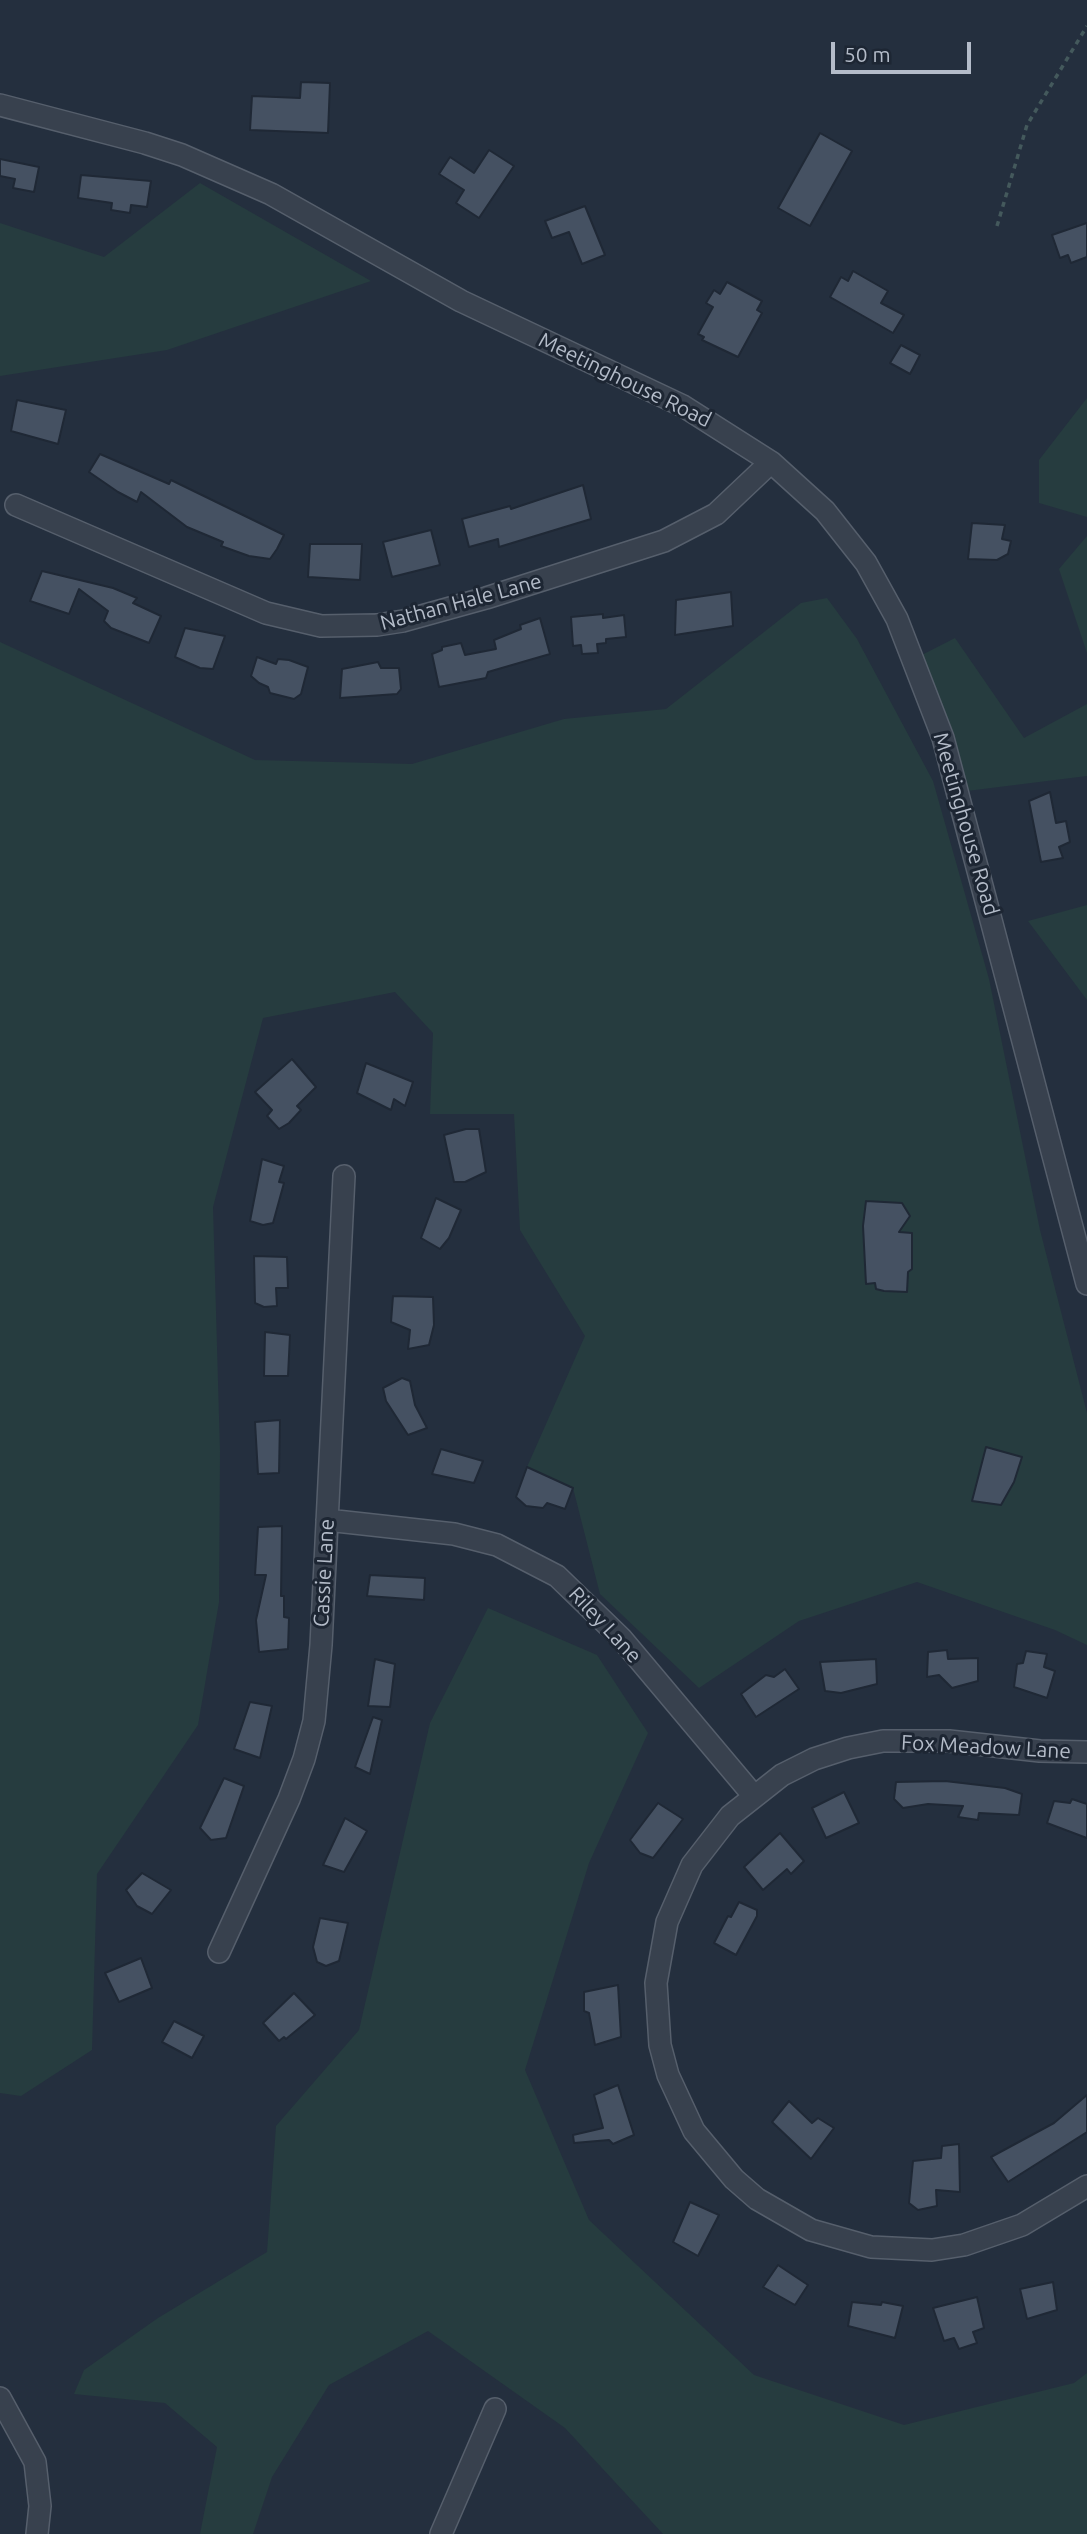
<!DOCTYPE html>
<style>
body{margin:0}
#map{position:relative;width:1087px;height:2534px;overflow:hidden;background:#242f3e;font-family:Ubuntu,sans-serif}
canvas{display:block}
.scale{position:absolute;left:831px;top:42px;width:140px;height:32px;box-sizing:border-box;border:4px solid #b4bcc9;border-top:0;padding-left:9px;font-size:21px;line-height:24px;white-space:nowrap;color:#b4bcc9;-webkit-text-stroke:5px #1d2633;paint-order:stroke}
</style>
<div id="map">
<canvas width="1087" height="2534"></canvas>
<div class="scale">50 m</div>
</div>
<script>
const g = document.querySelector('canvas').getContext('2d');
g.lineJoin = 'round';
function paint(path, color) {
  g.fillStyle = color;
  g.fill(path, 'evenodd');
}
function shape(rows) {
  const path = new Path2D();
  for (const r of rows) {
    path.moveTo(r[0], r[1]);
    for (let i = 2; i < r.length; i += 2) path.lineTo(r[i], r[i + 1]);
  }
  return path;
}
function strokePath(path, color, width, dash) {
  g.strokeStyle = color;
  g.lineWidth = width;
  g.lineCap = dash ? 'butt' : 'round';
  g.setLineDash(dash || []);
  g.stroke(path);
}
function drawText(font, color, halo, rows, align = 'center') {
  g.font = font + ' Ubuntu,sans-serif';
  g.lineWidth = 6;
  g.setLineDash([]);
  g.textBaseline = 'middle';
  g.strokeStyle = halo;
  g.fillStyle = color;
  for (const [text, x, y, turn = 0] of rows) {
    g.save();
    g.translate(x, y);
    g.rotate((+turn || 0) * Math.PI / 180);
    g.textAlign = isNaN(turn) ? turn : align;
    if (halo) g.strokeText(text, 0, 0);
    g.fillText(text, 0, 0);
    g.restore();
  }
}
paint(shape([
 [200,183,371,281,167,350,0,376,0,223,104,257],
 [1087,398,1087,517,1039,503,1039,460],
 [1087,536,1087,653,1059,569],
 [827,598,857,639,933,781,989,979,1040,1230,1087,1413,1087,1645,1055,1630,917,1582,799,1621,699,1688,600,1594,573,1488,527,1467,585,1336,520,1230,514,1114,430,1114,433,1033,395,992,263,1018,213,1207,220,1451,219,1602,198,1725,97,1874,92,2050,21,2096,0,2093,0,642,255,760,412,764,564,719,666,709,801,603],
 [955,638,1024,738,1087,704,1087,776,959,792,914,659],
 [1087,905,1087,1000,1028,921],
 [488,1608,597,1655,648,1733,589,1863,525,2070,589,2220,754,2375,904,2425,1074,2383,1087,2373,1087,2534,663,2534,565,2428,428,2331,329,2385,272,2477,253,2534,200,2534,217,2447,165,2403,74,2394,84,2370,158,2318,267,2252,276,2126,359,2030,430,1723]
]), '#263c3f');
const building = shape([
 [301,82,330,83,328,133,250,130,252,96,300,98,301,82],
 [820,133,852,151,810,226,778,208,820,133],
 [489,150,514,166,479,218,456,203,464,190,439,174,450,157,474,173,489,150],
 [0,159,39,167,34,192,13,188,15,179,0,176,0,159],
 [81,175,151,181,147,207,131,205,130,213,111,210,112,203,78,198,81,175],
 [585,206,605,255,582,264,569,232,552,238,545,221,585,206],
 [1087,223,1087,257,1071,263,1068,255,1060,258,1052,235,1087,223],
 [853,271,888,291,881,303,904,315,893,333,830,297,841,277,848,281,853,271],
 [727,282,762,301,757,310,762,313,738,357,702,340,704,337,698,334,713,307,706,303,714,290,720,294,727,282],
 [901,345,920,355,910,374,890,363,901,345],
 [17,400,66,410,58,444,11,431,17,400],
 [100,454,169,484,171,480,284,535,277,549,270,559,249,556,221,546,223,542,187,527,141,492,137,502,118,492,89,472,100,454],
 [583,485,591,519,499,547,498,539,469,547,462,519,510,506,511,509,583,485],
 [972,523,1005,525,1002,539,1011,541,1008,554,997,560,968,559,972,523],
 [431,530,440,565,392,577,383,542,431,530],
 [310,544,362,544,360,580,308,577,310,544],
 [42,571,113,588,137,598,133,603,161,616,149,643,111,628,104,621,108,611,79,589,69,614,30,601,42,571],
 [731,592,733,626,675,635,676,600,731,592],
 [603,614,603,618,624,615,626,637,606,639,606,643,597,644,598,653,582,654,581,645,573,646,571,617,603,614],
 [540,618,550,654,488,672,486,678,439,687,432,654,442,650,442,647,461,643,465,655,496,649,494,640,521,629,520,625,540,618],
 [185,628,225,636,213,669,200,668,175,657,185,628],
 [257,657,276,664,278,659,289,660,308,667,301,694,294,699,270,693,268,687,259,683,251,676,257,657],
 [378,662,381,668,399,668,401,689,397,694,340,698,342,669,378,662],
 [1050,792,1056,823,1066,821,1070,842,1059,847,1063,858,1041,862,1029,801,1050,792],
 [292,1059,316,1087,297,1106,301,1110,289,1123,279,1129,267,1116,272,1110,255,1092,292,1059],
 [366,1063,413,1082,405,1106,394,1099,391,1110,357,1093,366,1063],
 [466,1129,479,1129,486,1172,465,1182,454,1182,444,1135,466,1129],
 [262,1159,284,1166,279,1182,284,1183,273,1223,263,1225,250,1221,262,1159],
 [436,1198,461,1210,449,1238,440,1249,421,1238,436,1198],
 [866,1201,902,1203,910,1216,899,1232,912,1233,912,1269,908,1272,907,1292,884,1291,876,1289,875,1283,866,1284,863,1226,866,1201],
 [254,1256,287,1257,288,1288,276,1288,277,1306,264,1307,255,1303,254,1256],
 [393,1296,433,1297,434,1325,429,1345,408,1349,410,1330,391,1322,393,1296],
 [265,1332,290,1335,288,1376,264,1376,265,1332],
 [402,1378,410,1381,415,1405,427,1428,408,1435,386,1401,383,1388,402,1378],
 [280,1420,279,1473,258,1474,255,1422,280,1420],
 [986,1447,1022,1457,1014,1482,1001,1505,972,1501,986,1447],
 [441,1449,483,1461,474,1483,432,1474,441,1449],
 [527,1467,573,1488,565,1509,547,1503,543,1508,526,1506,516,1497,527,1467],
 [282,1526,281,1596,284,1596,284,1617,289,1618,288,1649,259,1652,256,1620,266,1575,255,1575,258,1527,282,1526],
 [370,1575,425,1578,424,1600,367,1596,370,1575],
 [947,1650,948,1659,978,1658,978,1681,952,1688,939,1675,927,1677,928,1652,947,1650],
 [1026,1651,1047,1654,1044,1667,1055,1671,1047,1698,1014,1687,1017,1664,1023,1663,1026,1651],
 [375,1659,395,1664,390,1707,368,1706,375,1659],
 [876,1659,877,1684,841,1693,825,1691,820,1662,876,1659],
 [785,1669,799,1689,756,1717,741,1694,766,1675,774,1677,785,1669],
 [250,1702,272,1706,260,1758,234,1749,250,1702],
 [373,1717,382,1720,370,1774,355,1767,373,1717],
 [224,1778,244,1786,226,1838,211,1840,200,1828,224,1778],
 [945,1781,1005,1788,1022,1794,1019,1815,979,1813,978,1820,958,1817,963,1806,928,1804,903,1808,894,1799,896,1782,945,1781],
 [844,1792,859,1823,826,1838,812,1808,844,1792],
 [1072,1799,1087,1804,1087,1838,1047,1823,1054,1801,1070,1803,1072,1799],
 [658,1803,683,1819,653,1858,640,1853,630,1840,658,1803],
 [345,1818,367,1831,344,1872,323,1865,345,1818],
 [780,1833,804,1861,791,1874,787,1869,763,1890,744,1867,780,1833],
 [142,1873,171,1890,152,1914,137,1906,126,1890,142,1873],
 [739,1902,757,1910,757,1916,736,1955,714,1943,728,1916,731,1917,739,1902],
 [320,1918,348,1923,339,1961,326,1966,317,1962,313,1947,320,1918],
 [141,1958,152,1988,119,2002,105,1973,141,1958],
 [618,1985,621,2037,595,2045,589,2013,584,2011,584,1992,618,1985],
 [294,1993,315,2015,286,2039,284,2037,279,2041,263,2023,294,1993],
 [174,2021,204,2036,192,2058,162,2042,174,2021],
 [618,2085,634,2135,613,2144,609,2140,574,2143,573,2135,603,2128,594,2095,618,2085],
 [1087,2095,1087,2132,1008,2182,991,2157,1054,2123,1087,2095],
 [789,2101,812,2123,818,2118,834,2128,811,2159,772,2122,789,2101],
 [959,2144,960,2192,936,2190,937,2206,918,2210,909,2203,913,2161,941,2158,942,2146,959,2144],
 [690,2202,719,2215,698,2256,673,2242,690,2202],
 [778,2265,808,2285,795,2305,763,2287,778,2265],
 [1053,2282,1057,2310,1027,2319,1020,2289,1053,2282],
 [977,2297,984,2328,973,2332,977,2343,959,2349,954,2338,944,2341,933,2308,977,2297],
 [852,2302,881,2305,882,2302,903,2306,895,2338,848,2326,852,2302]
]);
paint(building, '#455162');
strokePath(building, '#1f2835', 2);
const minor = shape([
 [0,105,145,143,182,155,271,194,461,301,683,406,771,462,825,511,866,563,897,619,943,738,1087,1284],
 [16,505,266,613,321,626,377,625,403,621,486,598,664,541,716,514,771,462],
 [327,1520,454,1534,497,1545,557,1576,621,1638,753,1795],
 [1087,1752,1040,1751,949,1741,883,1741,848,1748,814,1759,782,1775,730,1816,692,1865,667,1922,656,1983,660,2045,668,2075,694,2131,734,2179,757,2199,811,2230,871,2247,932,2250,964,2245,1022,2225,1087,2186],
 [219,1952,289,1799,304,1759,314,1721,321,1645,344,1176],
 [0,2398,35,2462,40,2506,37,2534],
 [441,2534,495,2409]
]);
strokePath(minor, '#565f6c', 24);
strokePath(shape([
 [997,226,1027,125,1087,26]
]), '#44595c', 3.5, [5, 5]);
strokePath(minor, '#38414e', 21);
drawText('21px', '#b4bcc9', '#1d2633', [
 ["Meetinghouse Road",625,380,26],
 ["Nathan Hale Lane",461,602,-15],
 ["Meetinghouse Road",966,824,74],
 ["Cassie Lane",324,1573,-87],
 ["Riley Lane",605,1625,47],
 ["Fox Meadow Lane",986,1747,3]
]);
</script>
